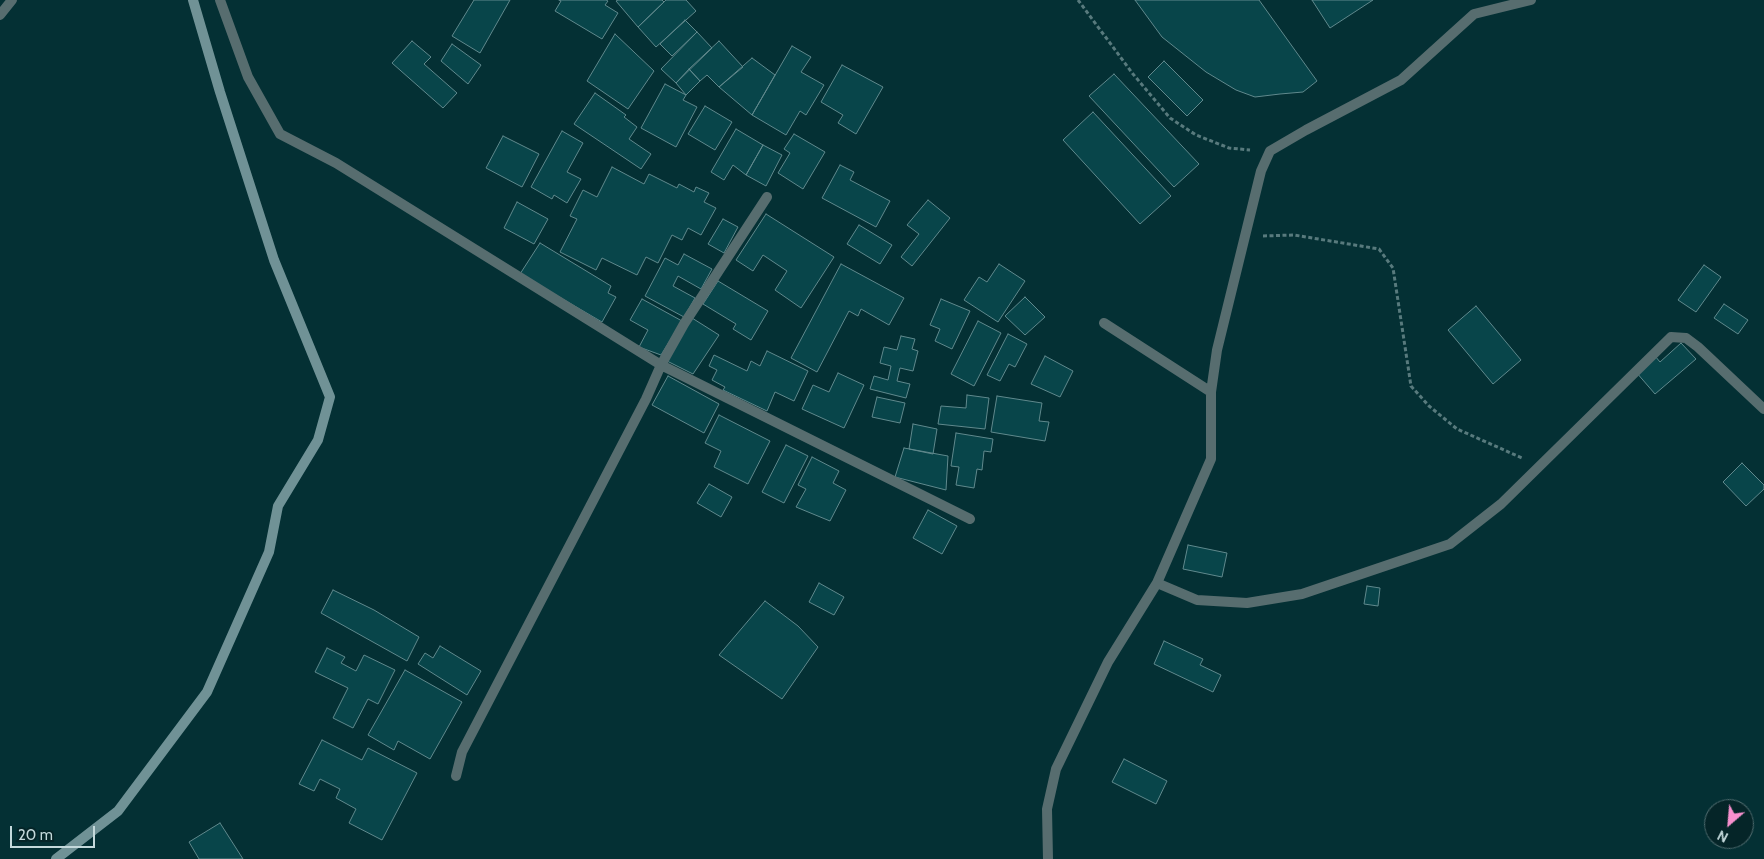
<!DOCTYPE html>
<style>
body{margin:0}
#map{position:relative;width:1764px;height:859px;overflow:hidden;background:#043034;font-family:Cabin,sans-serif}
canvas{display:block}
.north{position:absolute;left:1704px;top:799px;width:50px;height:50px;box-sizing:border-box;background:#052528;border:1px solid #516d70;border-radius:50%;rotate:207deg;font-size:14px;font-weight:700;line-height:20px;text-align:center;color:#c4d9db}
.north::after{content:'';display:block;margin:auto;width:18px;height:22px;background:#f790ce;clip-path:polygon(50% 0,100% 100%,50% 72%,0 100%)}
.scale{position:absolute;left:10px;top:826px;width:85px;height:22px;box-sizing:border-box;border:2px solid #c4d9db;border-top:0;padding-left:6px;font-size:15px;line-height:18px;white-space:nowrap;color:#c4d9db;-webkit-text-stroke:4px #052528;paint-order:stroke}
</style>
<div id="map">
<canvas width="1764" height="859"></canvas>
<div class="north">N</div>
<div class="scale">20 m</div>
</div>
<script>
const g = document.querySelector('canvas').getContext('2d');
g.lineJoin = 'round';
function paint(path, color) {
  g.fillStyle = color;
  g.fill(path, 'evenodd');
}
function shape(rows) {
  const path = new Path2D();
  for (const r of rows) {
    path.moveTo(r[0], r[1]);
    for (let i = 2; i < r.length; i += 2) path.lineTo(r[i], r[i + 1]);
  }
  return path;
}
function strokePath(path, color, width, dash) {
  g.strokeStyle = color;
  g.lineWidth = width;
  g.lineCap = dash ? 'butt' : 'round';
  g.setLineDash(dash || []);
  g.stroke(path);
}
const building = shape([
 [474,0,510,0,480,53,452,36,474,0],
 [559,0,606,0,608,1,605,5,618,13,602,39,555,11,561,1,559,0],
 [618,0,662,0,664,2,638,27,616,1,618,0],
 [666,0,686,0,696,11,656,47,638,27,666,0],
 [1135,0,1259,0,1317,81,1303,92,1280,94,1255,97,1236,90,1206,72,1162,37,1135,0],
 [1312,0,1373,0,1330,28,1312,0],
 [685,20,697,32,672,56,660,44,685,20],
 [697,32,712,48,676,83,661,69,697,32],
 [615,34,654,71,628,109,587,81,615,34],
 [412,41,431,57,424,64,457,93,443,108,392,63,412,41],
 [719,41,743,67,719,87,707,75,700,81,689,69,719,41],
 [452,44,481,65,468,84,441,61,452,44],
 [792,46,811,57,801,72,824,85,806,115,800,111,786,135,752,115,792,46],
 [752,58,775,75,752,115,719,87,752,58],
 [1164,61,1203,100,1187,116,1148,77,1164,61],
 [842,65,883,87,856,134,838,123,843,115,821,102,842,65],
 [689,69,700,81,686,95,676,83,689,69],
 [1114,74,1199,164,1174,187,1089,96,1114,74],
 [665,84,686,95,683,100,697,107,676,147,641,128,665,84],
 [595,93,626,115,624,117,637,127,629,139,651,154,641,169,574,124,595,93],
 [705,106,732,122,715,150,688,134,705,106],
 [1093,112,1171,196,1140,224,1063,140,1093,112],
 [736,129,763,145,746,175,733,165,724,180,711,172,736,129],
 [562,131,583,143,567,172,581,179,567,203,554,195,552,199,531,187,562,131],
 [794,134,825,152,803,189,778,173,790,153,784,149,794,134],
 [503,136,539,154,522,187,486,168,503,136],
 [763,145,782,155,766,186,746,175,763,145],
 [840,165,854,172,850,180,890,201,876,227,822,198,840,165],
 [612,167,644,184,649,174,677,188,679,184,694,192,696,187,709,193,704,202,716,208,701,235,688,228,682,240,672,235,658,263,646,257,637,275,602,258,596,270,560,252,577,219,570,216,583,190,597,197,612,167],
 [928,200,950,218,912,266,901,257,919,234,907,225,928,200],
 [517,202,548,219,534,244,504,228,517,202],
 [766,214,834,257,801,308,775,290,787,271,763,255,753,271,736,260,766,214],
 [723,219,738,227,724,253,708,244,723,219],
 [859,225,892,245,880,264,847,244,859,225],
 [540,243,611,286,608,293,616,297,602,322,520,274,540,243],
 [684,254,712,269,701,289,678,276,673,286,695,298,684,317,645,296,665,258,678,265,684,254],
 [841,264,904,298,889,325,861,309,858,316,849,311,817,372,791,358,841,264],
 [999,264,1025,281,998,322,964,300,979,277,987,282,999,264],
 [1704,265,1721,277,1696,312,1678,300,1704,265],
 [718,281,768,311,751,340,733,329,736,324,703,304,718,281],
 [1025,297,1045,317,1025,335,1005,316,1025,297],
 [642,299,682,321,661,355,639,347,648,330,630,320,642,299],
 [941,299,970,311,952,349,935,341,940,329,930,325,941,299],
 [1724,304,1748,320,1738,334,1714,318,1724,304],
 [1476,306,1521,360,1493,384,1448,330,1476,306],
 [692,318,719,335,693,374,667,361,692,318],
 [978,321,1001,333,974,386,951,374,978,321],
 [1008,334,1027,344,1015,367,1009,364,1000,381,987,375,1008,334],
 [901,336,915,339,912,349,918,351,913,371,900,368,897,381,910,384,906,398,870,389,874,376,888,380,891,366,880,363,884,347,897,350,901,336],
 [1681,343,1696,359,1655,394,1636,372,1655,356,1660,362,1681,343],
 [767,351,808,371,794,401,775,392,767,411,723,390,725,387,712,380,717,370,709,366,714,355,747,371,751,361,760,366,767,351],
 [1045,356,1073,371,1060,397,1031,384,1045,356],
 [838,373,864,385,844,428,802,409,813,385,829,392,838,373],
 [668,376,719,404,704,433,652,405,668,376],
 [967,395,989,398,985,429,938,424,941,406,966,408,967,395],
 [997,396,1042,403,1039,421,1049,422,1045,441,991,432,997,396],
 [877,397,905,403,900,423,872,417,877,397],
 [719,415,770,441,748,484,714,467,721,451,705,443,719,415],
 [913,424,937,429,933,454,909,449,913,424],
 [956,433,993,439,991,452,984,451,982,470,977,469,974,488,956,485,959,467,951,466,956,433],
 [786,445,808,456,784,503,762,492,786,445],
 [904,448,948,456,946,490,895,477,904,448],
 [812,457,839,471,833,483,846,490,830,521,796,507,806,489,798,485,812,457],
 [1742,463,1764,485,1764,489,1746,506,1723,482,1742,463],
 [709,484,732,497,721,517,697,503,709,484],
 [928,510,957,526,942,554,913,538,928,510],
 [1188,545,1227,553,1222,577,1183,569,1188,545],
 [819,583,844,597,834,615,809,602,819,583],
 [1367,586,1380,588,1378,606,1364,604,1367,586],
 [333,590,374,610,419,637,407,661,321,613,333,590],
 [765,601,798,626,818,647,782,699,719,655,765,601],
 [1164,641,1203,659,1200,665,1221,675,1213,692,1154,664,1164,641],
 [440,646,481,671,467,695,418,664,425,653,433,658,440,646],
 [327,648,345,657,341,663,356,671,364,655,395,670,378,704,368,699,353,728,333,718,348,688,315,672,327,648],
 [405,670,462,702,430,759,398,741,394,750,368,735,405,670],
 [322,740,362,760,368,748,417,773,382,840,349,823,356,809,336,798,340,789,320,779,314,791,299,784,322,740],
 [1124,759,1167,781,1156,804,1112,782,1124,759],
 [220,823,243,859,199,859,189,842,220,823]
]);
paint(building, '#08454a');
strokePath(building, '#60898d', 1);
strokePath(shape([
 [1078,0,1133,74,1170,118,1196,135,1229,148,1250,150],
 [1263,236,1294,235,1379,249,1393,268,1411,386,1429,406,1457,429,1522,458]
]), '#587a7d', 3, [4, 2.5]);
strokePath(shape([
 [220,0,248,77,280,134,336,163,661,365,970,519],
 [1104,323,1211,392],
 [1157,583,1197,600,1247,603,1302,594,1450,544,1501,504,1671,337,1686,338,1698,347,1764,409],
 [456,776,462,752,646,399,661,365,684,324,767,197],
 [1048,859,1047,809,1056,769,1108,662,1157,583,1211,459,1211,392,1217,350,1261,171,1270,151,1306,130,1401,80,1474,14,1531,0]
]), '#576d6f', 10);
strokePath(shape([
 [0,15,12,0]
]), '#576d6f', 10);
strokePath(shape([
 [56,859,118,811,207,692,269,552,278,506,318,440,330,397,274,260,220,92,193,0]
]), '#709296', 10);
</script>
